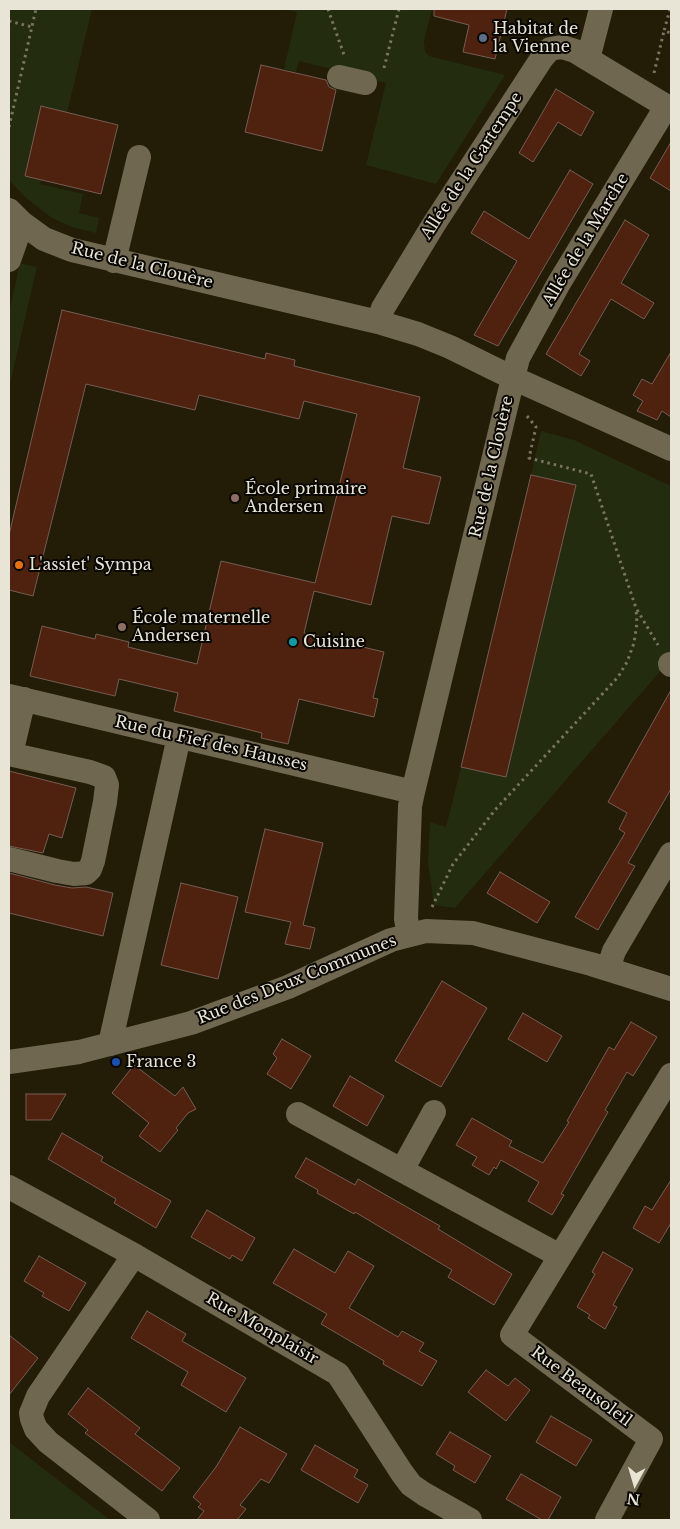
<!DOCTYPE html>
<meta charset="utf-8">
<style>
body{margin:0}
#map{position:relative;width:680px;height:1529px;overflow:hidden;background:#231c06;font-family:"Libre Baskerville",serif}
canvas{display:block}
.frame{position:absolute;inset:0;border:10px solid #e8e4d6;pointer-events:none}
.north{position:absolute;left:610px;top:1459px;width:50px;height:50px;-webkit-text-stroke:4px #0a0702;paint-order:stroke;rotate:186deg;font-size:14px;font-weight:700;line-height:20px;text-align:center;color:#e8e4d6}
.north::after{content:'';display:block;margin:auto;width:18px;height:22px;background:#e8e4d6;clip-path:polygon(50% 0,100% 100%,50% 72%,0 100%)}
</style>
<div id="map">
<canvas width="680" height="1529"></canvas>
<div class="frame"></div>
<div class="north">N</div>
</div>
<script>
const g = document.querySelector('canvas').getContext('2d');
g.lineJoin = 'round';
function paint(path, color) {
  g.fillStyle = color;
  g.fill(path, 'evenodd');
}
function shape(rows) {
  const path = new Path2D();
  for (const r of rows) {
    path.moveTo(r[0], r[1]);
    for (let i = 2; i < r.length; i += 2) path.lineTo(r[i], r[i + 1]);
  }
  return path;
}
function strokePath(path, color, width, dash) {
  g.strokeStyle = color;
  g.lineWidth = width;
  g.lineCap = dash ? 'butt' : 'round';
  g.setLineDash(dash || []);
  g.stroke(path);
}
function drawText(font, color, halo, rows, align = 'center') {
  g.font = font + ' "Libre Baskerville",serif';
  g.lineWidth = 4;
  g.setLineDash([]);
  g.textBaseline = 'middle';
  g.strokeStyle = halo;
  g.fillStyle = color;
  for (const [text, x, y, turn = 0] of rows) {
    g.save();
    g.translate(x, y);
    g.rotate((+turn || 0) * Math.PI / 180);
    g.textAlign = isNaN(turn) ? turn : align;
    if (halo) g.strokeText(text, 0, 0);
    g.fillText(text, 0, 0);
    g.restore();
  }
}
paint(shape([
 [9,9,92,9,67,113,40,184,83,194,79,213,99,218,96,233,72,227,52,218,25,197,9,180],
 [283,9,432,9,424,41,425,52,429,56,505,75,436,184,366,165,386,83,299,61,296,72,284,69,297,12],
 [20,263,37,267,9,388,9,312],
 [541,431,574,440,671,486,671,652,663,668,455,908,434,905,428,861,430,822,446,827,461,767,506,776,576,486,531,475],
 [9,1442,110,1520,9,1520]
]), '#242c0f');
const building = shape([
 [434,9,507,9,495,59,463,52,469,25,434,16,434,9],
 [261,65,326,80,329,87,336,90,322,151,245,132,261,65],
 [556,89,594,112,581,136,558,122,533,162,519,153,556,89],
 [41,106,118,125,101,194,25,176,41,106],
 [671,142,671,191,650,178,671,142],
 [570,170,593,184,570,223,498,346,474,335,517,261,471,233,484,211,529,239,570,170],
 [625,220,649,235,621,283,654,303,644,319,611,299,579,354,590,361,581,376,546,354,625,220],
 [62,310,265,359,266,353,295,360,294,366,420,397,403,468,441,477,429,524,392,516,371,605,314,591,304,633,384,652,373,698,378,699,374,717,299,699,288,744,261,738,262,733,174,711,178,693,119,679,115,696,30,676,42,626,95,639,96,634,129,642,128,647,197,664,221,561,315,583,357,414,304,401,299,419,199,395,195,410,86,384,33,596,9,590,9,535,62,310],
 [671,352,671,417,662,411,657,420,637,411,643,401,633,395,642,379,652,384,671,352],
 [531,475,576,485,506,777,461,767,531,475],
 [671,690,671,789,628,863,635,866,598,930,575,917,625,833,619,829,627,813,608,802,671,690],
 [9,771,76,788,62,838,49,834,43,853,9,846,9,771],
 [265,829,323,843,303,925,315,928,310,949,285,944,291,922,245,912,265,829],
 [500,872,550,902,537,923,487,893,500,872],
 [9,873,55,885,72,888,86,887,113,893,103,936,9,913,9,873],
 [181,883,238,897,218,979,161,965,181,883],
 [442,981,487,1008,441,1087,395,1061,442,981],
 [523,1013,562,1036,547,1062,508,1039,523,1013],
 [631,1022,657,1037,633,1076,627,1072,605,1110,608,1112,561,1194,564,1195,552,1215,528,1201,539,1182,501,1160,496,1169,494,1167,489,1175,472,1165,477,1157,456,1145,472,1118,512,1141,509,1146,543,1163,569,1122,567,1121,609,1047,614,1050,631,1022],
 [282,1039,311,1056,291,1089,267,1074,277,1058,273,1054,282,1039],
 [134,1065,175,1096,183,1087,196,1109,188,1113,176,1128,178,1130,160,1152,139,1136,149,1123,112,1093,134,1065],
 [350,1076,384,1096,367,1126,333,1106,350,1076],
 [26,1094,66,1094,51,1120,26,1120,26,1094],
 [62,1133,103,1157,101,1161,171,1201,156,1228,114,1203,116,1199,48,1159,62,1133],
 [306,1158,355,1185,358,1179,440,1226,438,1229,512,1274,494,1305,448,1277,452,1270,355,1212,354,1214,317,1193,318,1190,295,1177,306,1158],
 [671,1180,671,1223,659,1243,633,1228,645,1206,652,1210,671,1180],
 [207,1210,255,1238,242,1261,232,1255,230,1259,191,1237,207,1210],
 [294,1249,335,1273,348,1251,374,1266,349,1308,398,1337,402,1331,424,1343,419,1351,437,1361,422,1386,383,1364,384,1361,321,1324,327,1314,273,1283,294,1249],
 [603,1252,633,1269,613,1305,617,1307,605,1329,588,1318,590,1315,577,1307,595,1274,592,1272,603,1252],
 [39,1256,86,1283,69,1311,42,1296,44,1293,24,1281,39,1256],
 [147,1311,186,1334,182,1341,246,1378,226,1412,181,1385,188,1372,131,1338,147,1311],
 [9,1335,38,1358,9,1395,9,1335],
 [486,1370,508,1386,515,1378,530,1390,506,1421,468,1392,486,1370],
 [88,1388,140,1428,135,1434,180,1468,162,1491,85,1433,88,1430,68,1414,88,1388],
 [551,1416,592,1440,576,1466,536,1442,551,1416],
 [240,1427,287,1454,269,1483,261,1479,240,1505,246,1509,237,1520,197,1520,204,1511,198,1507,201,1504,193,1497,216,1467,240,1427],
 [450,1432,491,1456,475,1483,453,1470,455,1466,436,1454,450,1432],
 [315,1445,358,1470,354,1477,368,1485,358,1503,301,1470,315,1445],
 [521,1474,561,1497,548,1520,542,1520,506,1499,521,1474]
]);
paint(building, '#4e220e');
strokePath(building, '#765d53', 1);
strokePath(shape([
 [328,9,344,55],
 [670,9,664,31,671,33],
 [9,21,32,27],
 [384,68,399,9],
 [654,73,664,31],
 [9,127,36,9],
 [527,416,536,427,529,458,591,474,636,608,658,645],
 [432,907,453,864,495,810,618,677,627,662,634,643,637,623,636,608]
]), '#797461', 3, [2.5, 4]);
strokePath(shape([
 [601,9,588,59,671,109],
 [339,77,365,83],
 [666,107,559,283,518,358,513,378,671,449],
 [9,210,22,223,44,239,72,250,378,322,418,334,450,347,513,378,413,792,410,806,406,919,409,935],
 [9,260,22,223],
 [114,261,139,157],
 [378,322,383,308,434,224,542,58,550,49,562,47,575,51,588,59],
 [670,664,671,665],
 [9,696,413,792],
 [9,754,90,772,104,777,107,785,105,802,93,861,90,869,86,873,74,874,57,871,9,859],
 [11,754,24,699],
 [608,969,614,951,671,854],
 [110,1044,179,737],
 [9,1062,79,1052,191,1023,288,987,391,940,426,931,473,933,591,964,671,989],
 [298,1114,560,1256],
 [402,1170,434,1112],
 [9,1187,134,1255,338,1374,402,1473,411,1485,424,1494,470,1520],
 [134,1255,38,1396,31,1413,32,1419,36,1429,48,1442,148,1520],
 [607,1520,651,1439,512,1335,671,1075]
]), '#6f674f', 24);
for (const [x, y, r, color] of [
 [483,38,5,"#5c6f8a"],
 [235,498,5,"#8d6e63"],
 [19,565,5,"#e8710a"],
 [122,627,5,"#8d6e63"],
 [293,642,5,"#0f9aa8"],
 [116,1062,5,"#1a4fb4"]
]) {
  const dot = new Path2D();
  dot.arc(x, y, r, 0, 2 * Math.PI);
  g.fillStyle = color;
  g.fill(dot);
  strokePath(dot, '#0a0702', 2);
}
drawText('16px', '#e8e4d6', '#0a0702', [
 ["Habitat de",493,29],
 ["la Vienne",493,47],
 ["École primaire",245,489],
 ["Andersen",245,507],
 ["L'assiet' Sympa",29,565],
 ["École maternelle",132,618],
 ["Andersen",132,636],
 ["Cuisine",303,642],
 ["France 3",126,1062]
], 'left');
drawText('16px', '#e8e4d6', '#0a0702', [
 ["Allée de la Gartempe",472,166,-57],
 ["Allée de la Marche",586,240,-59],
 ["Rue de la Clouère",142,266,14],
 ["Rue de la Clouère",492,467,-77],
 ["Rue du Fief des Hausses",211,744,13],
 ["Rue des Deux Communes",297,980,-22],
 ["Rue Monplaisir",262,1329,30],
 ["Rue Beausoleil",581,1387,37]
]);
</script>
